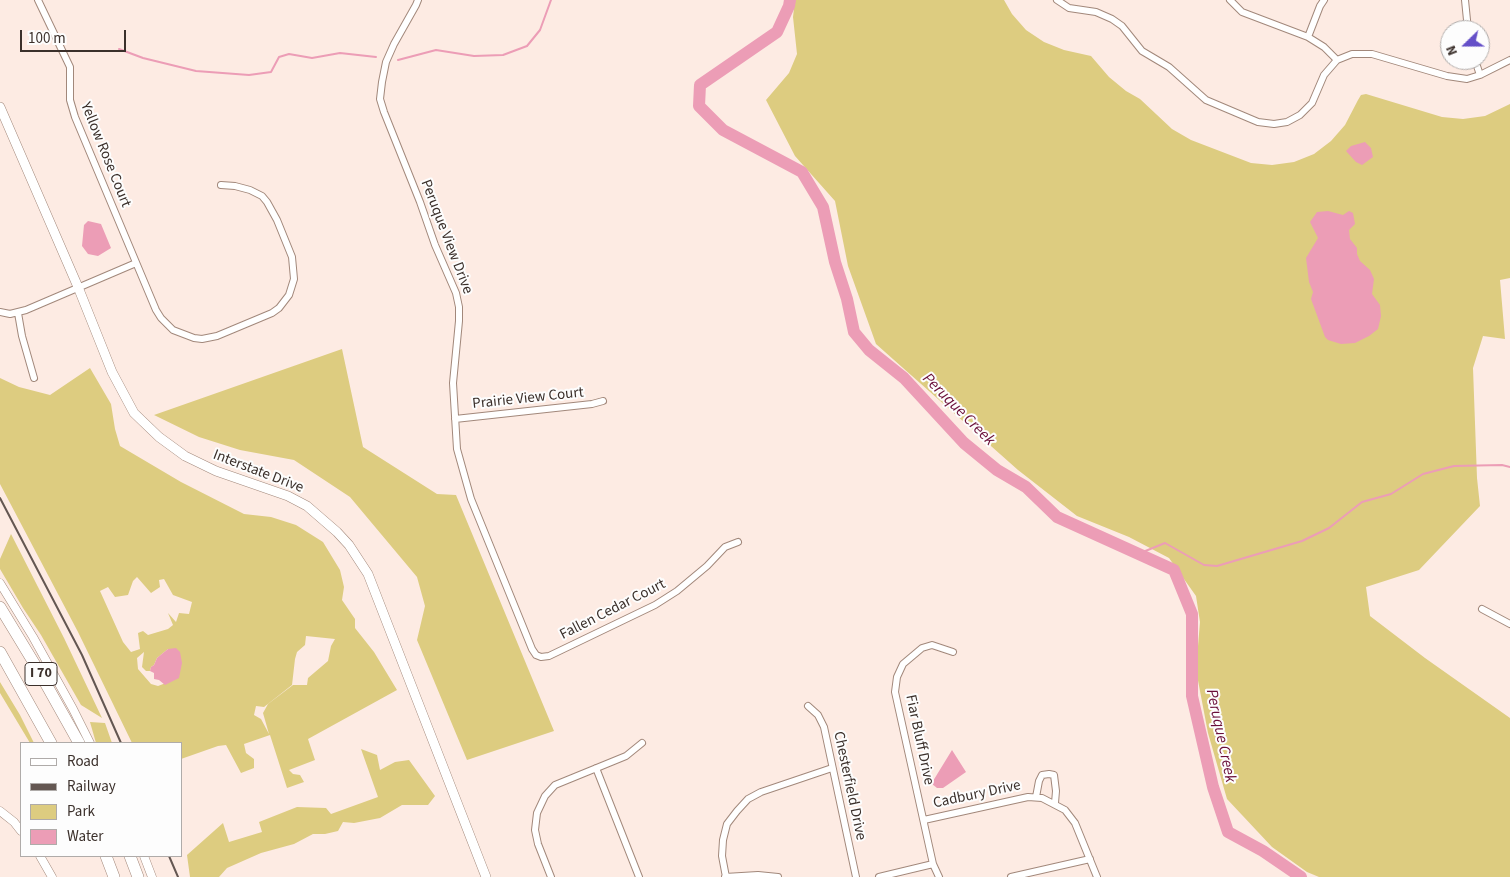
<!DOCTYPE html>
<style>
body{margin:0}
#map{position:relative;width:1510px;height:877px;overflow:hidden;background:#fdebe3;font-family:"Source Sans 3",sans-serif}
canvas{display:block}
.legend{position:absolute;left:20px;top:742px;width:162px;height:115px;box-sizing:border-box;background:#fdfdfd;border:1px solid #afaba9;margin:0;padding:6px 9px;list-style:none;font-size:15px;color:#3b302b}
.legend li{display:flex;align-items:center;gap:10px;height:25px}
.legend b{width:25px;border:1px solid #afaba9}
.north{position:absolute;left:1440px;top:20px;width:50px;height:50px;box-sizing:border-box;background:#fdfdfd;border:1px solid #afaba9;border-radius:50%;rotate:248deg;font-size:14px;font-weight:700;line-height:20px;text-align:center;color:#3b302b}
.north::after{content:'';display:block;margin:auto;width:18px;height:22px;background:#644fc8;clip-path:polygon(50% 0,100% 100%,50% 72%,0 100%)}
.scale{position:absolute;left:20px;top:30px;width:106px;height:22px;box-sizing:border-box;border:2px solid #3b302b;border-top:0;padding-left:6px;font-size:15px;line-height:18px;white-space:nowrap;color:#3b302b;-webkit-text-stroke:4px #fdfdfd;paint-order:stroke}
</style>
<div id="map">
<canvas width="1510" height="877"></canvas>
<ul class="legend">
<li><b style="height:6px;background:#fff"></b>Road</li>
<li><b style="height:6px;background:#645752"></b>Railway</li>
<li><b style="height:14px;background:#ddcc80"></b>Park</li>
<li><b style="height:14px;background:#ec9db6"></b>Water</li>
</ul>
<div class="north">N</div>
<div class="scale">100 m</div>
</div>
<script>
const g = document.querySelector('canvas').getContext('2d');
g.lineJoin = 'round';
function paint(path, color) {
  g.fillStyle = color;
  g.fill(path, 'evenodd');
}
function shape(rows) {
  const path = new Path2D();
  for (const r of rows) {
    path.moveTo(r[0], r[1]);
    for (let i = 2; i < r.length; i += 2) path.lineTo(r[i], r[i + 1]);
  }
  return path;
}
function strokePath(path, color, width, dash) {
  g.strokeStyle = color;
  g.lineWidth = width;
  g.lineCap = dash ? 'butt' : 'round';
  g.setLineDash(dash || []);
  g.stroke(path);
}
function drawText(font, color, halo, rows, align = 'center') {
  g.font = font + ' "Source Sans 3",sans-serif';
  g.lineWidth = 4;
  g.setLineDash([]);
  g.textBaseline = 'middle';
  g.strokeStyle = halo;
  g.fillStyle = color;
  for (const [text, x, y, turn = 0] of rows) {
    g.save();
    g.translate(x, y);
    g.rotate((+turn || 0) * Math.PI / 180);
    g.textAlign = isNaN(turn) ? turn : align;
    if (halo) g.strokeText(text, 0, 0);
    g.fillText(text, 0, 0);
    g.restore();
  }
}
paint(shape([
 [795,0,1004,0,1012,14,1026,30,1044,42,1064,50,1091,56,1109,77,1126,91,1140,99,1172,129,1191,140,1251,163,1272,165,1294,162,1314,154,1331,141,1345,125,1358,100,1361,95,1366,94,1442,117,1463,119,1485,116,1510,104,1510,278,1500,280,1505,339,1483,336,1473,368,1477,478,1480,506,1419,570,1366,587,1370,616,1425,658,1510,718,1510,877,1319,877,1307,872,1272,847,1227,799,1208,733,1196,670,1200,622,1196,596,1169,558,1129,537,1077,516,1018,470,876,344,848,266,835,201,795,156,766,100,789,73,797,54,793,17],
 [342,349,363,447,437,494,456,495,554,731,467,760,417,640,425,606,417,577,350,497,294,460,240,450,199,437,154,415],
 [90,368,111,404,115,429,120,446,181,482,244,514,271,517,296,525,323,542,340,570,344,587,342,600,355,619,355,628,374,652,397,690,308,739,315,760,289,770,293,774,300,775,304,782,287,788,270,735,244,744,246,753,254,759,254,768,241,773,226,745,218,746,181,759,181,743,132,743,78,632,0,484,0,378,19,387,50,395],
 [137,577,151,593,160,587,159,580,164,579,173,595,192,602,189,614,179,613,176,622,168,613,173,625,168,629,148,635,143,631,138,633,140,649,131,652,123,642,100,591,108,587,115,597,128,595,133,581],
 [306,636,335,639,331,646,328,661,308,678,307,685,293,685,268,704,263,713,269,734,261,719,254,715,256,706,264,707,292,685,295,659,297,652,305,645],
 [168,649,171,681,158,686,151,684,138,669,137,658,144,652,142,667,146,671,150,671,151,667,154,665,157,658],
 [11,534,64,638,102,718,81,705,41,635,23,608,0,569,0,559],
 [0,682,20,715,34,743,30,743,0,693],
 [90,722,105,723,112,743,96,743],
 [361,749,377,755,380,770,395,762,409,760,435,796,428,805,402,805,380,818,354,823,343,822,338,831,325,834,313,834,294,844,261,853,227,868,219,877,190,877,187,855,223,823,229,842,262,832,259,822,297,807,326,808,331,814,378,797]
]), '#ddcc80');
paint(shape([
 [1365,142,1371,148,1373,157,1362,165,1356,162,1346,151,1351,146],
 [1328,211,1343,215,1349,211,1353,213,1355,224,1349,230,1350,239,1357,248,1357,254,1360,261,1370,270,1374,279,1372,294,1380,305,1381,316,1378,329,1369,336,1355,343,1341,344,1328,340,1325,337,1311,299,1313,292,1309,282,1306,258,1318,238,1310,222,1317,212],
 [88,221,101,224,111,248,98,256,88,254,82,246,84,225],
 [176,648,180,652,182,663,179,678,165,685,159,680,154,679,154,673,150,671,151,667,154,665,157,658,163,653,168,649],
 [952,750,966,772,943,788,937,788,932,784,933,781]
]), '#ec9db6');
strokePath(shape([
 [119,49,143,58,196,71,249,75,271,72,279,57,289,54,312,58,340,53,376,57],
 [398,60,436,50,474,56,503,55,527,46,540,30,551,0],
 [1138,554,1165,543,1204,565,1217,566,1302,541,1329,528,1362,502,1391,494,1423,474,1454,466,1502,465,1510,467]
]), '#ec9db6', 2);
strokePath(shape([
 [790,0,789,6,777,32,700,85,699,106,723,130,802,172,823,207,835,262,847,299,854,332,869,350,904,378,964,443,997,470,1026,487,1057,517,1174,570,1192,614,1192,696,1213,787,1228,832,1263,851,1301,877]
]), '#ec9db6', 12);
const minor = shape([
 [38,0,70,67,70,100,75,117,156,310,161,318,173,330,194,338,202,339,217,336,272,313,279,308,289,295,294,279,292,257,277,220,267,202,262,196,250,190,235,186,221,185],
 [418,0,416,5,394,44,386,62,382,82,380,99,384,112,420,202,435,245,456,293,459,307,459,321,453,383,457,449,471,499,532,649,536,655,541,657,549,656,655,605,677,591,707,566,725,547,738,542],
 [1057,0,1069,8,1096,12,1112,19,1122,26,1142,51,1169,67,1206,100,1258,122,1274,124,1287,122,1300,115,1312,103,1324,75,1337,60,1352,54,1372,54,1447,76,1467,79,1480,75,1510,60],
 [1230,0,1242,12,1308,37,1324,47,1337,60],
 [1465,0,1468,30],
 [1308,37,1320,6,1324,0],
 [1475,60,1480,75],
 [0,312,10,314,26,310,136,263],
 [18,313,22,336,34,378],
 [455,419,592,404,603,401],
 [1482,609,1510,624],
 [808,706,818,715,824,727,856,877],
 [596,768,639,877],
 [1036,797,1039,781,1042,775,1049,774,1054,775,1056,791,1055,803],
 [924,820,1028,797,1042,798,1065,810,1075,823,1097,877],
 [551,877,538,844,535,830,537,813,545,796,555,785,626,756,642,743],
 [725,877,758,875,778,877],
 [726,877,722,856,723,840,727,824,737,811,748,799,761,792,832,768],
 [879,877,933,864],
 [939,877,933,864,895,692,897,677,903,664,922,648,932,645,953,652],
 [1011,877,1090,859]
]);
const tertiary = shape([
 [0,583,33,637,73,709,90,743],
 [0,811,14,822,21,831],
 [40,856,52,877],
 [144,856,152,877]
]);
const secondary = shape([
 [0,107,78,287,112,372,134,413,159,437,185,456,216,471,288,496,307,506,337,532,349,545,368,574,486,877]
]);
const motorway = shape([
 [0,607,37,668,79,743],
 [0,652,51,743],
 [106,856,114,877],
 [130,856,138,877]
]);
strokePath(minor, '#a2887b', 8);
strokePath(tertiary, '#a2887b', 9);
strokePath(secondary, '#a2887b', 10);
strokePath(motorway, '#a2887b', 12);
strokePath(minor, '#fff', 6);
strokePath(tertiary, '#fff', 8);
strokePath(secondary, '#fff', 9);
strokePath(motorway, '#fff', 11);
strokePath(shape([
 [0,498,82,655,121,743],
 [169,856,178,877]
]), '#645752', 2);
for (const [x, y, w] of [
 [41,674,32]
]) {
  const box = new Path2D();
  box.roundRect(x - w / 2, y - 11.5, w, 23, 4);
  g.fillStyle = '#fdfdfd';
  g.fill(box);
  strokePath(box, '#3b302b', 1);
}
drawText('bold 14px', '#3b302b', null, [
 ["I 70",41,674]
]);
drawText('15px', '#3b302b', '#fdfdfd', [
 ["Yellow Rose Court",105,155,68],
 ["Peruque View Drive",446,237,69],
 ["Prairie View Court",528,399,-6],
 ["Interstate Drive",258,472,21],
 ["Fallen Cedar Court",613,610,-27],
 ["Fiar Bluff Drive",919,740,78],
 ["Chesterfield Drive",849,786,78],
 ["Cadbury Drive",977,795,-12]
]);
drawText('italic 16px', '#6a0f39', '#fdfdfd', [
 ["Peruque Creek",958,410,45],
 ["Peruque Creek",1220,736,78]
]);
</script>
